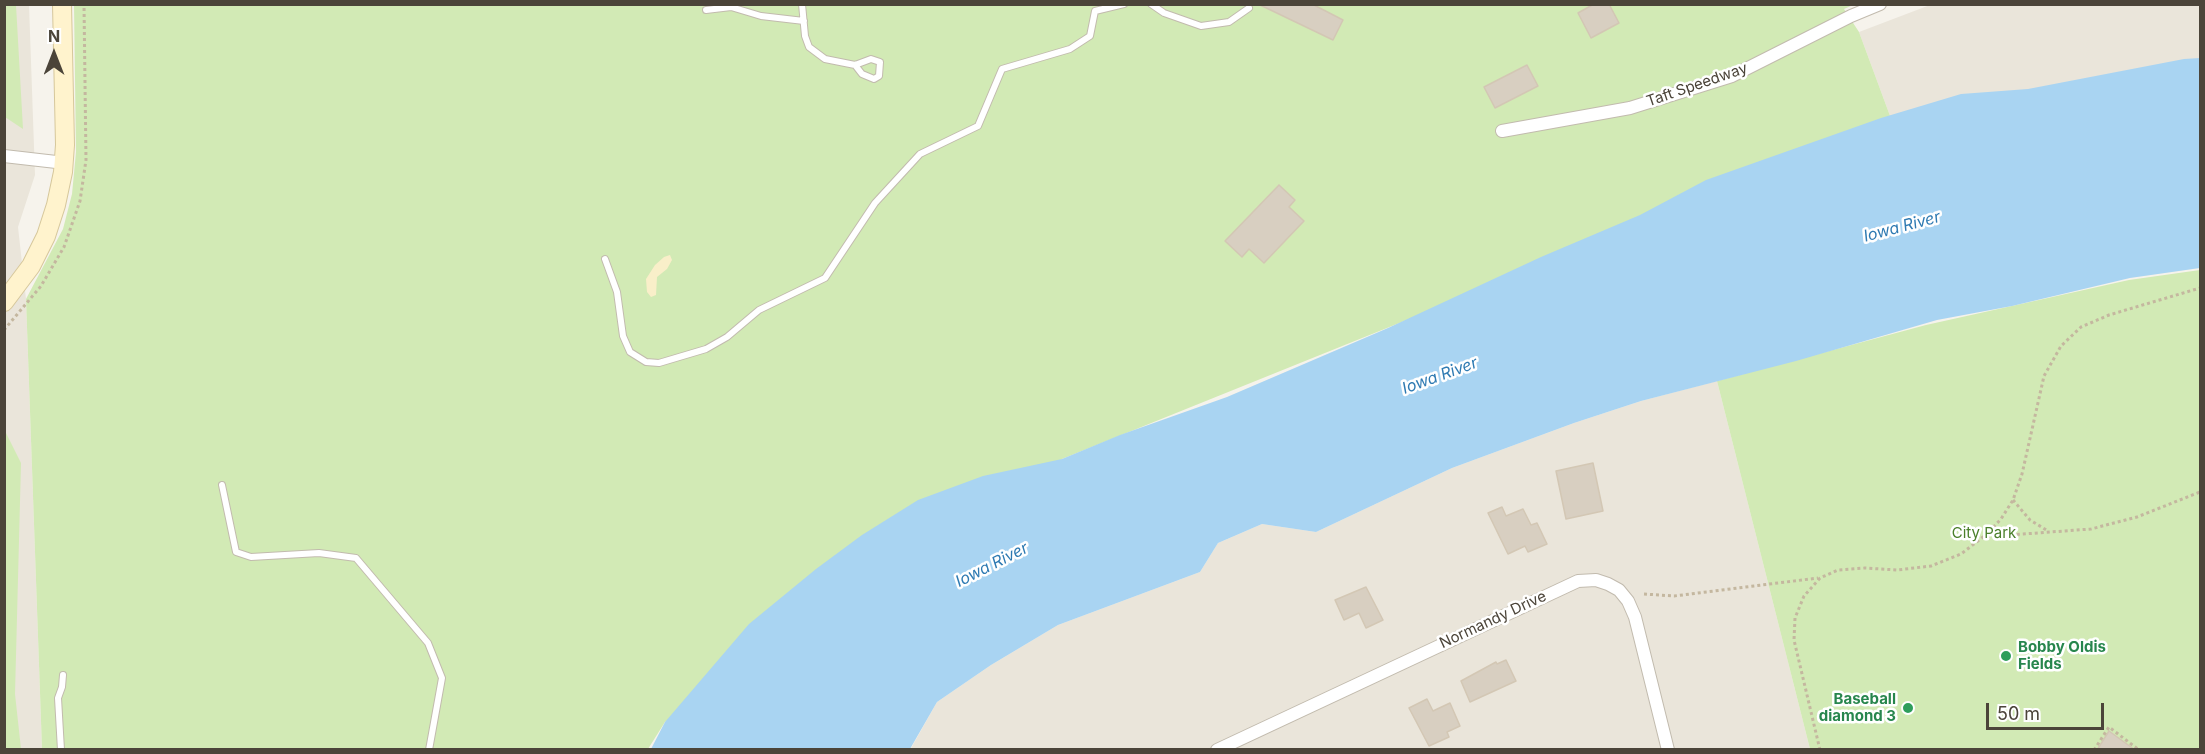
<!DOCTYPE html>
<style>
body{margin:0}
#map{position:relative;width:2205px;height:754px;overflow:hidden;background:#f6f3ec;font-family:Inter,sans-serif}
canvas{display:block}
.frame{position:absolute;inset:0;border:6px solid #4b4439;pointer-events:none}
.north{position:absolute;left:24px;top:24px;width:60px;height:60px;-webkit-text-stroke:4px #fff;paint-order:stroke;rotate:0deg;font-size:16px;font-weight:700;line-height:24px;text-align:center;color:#4b4439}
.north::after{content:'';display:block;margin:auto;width:21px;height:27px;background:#4b4439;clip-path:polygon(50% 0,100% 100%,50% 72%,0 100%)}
.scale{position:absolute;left:1986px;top:703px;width:118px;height:27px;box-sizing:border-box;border:3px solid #4b4439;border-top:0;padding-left:8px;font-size:18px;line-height:21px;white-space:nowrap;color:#4b4439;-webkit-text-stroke:4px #fff;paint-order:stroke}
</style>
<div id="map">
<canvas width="2205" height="754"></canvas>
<div class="frame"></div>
<div class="north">N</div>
<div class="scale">50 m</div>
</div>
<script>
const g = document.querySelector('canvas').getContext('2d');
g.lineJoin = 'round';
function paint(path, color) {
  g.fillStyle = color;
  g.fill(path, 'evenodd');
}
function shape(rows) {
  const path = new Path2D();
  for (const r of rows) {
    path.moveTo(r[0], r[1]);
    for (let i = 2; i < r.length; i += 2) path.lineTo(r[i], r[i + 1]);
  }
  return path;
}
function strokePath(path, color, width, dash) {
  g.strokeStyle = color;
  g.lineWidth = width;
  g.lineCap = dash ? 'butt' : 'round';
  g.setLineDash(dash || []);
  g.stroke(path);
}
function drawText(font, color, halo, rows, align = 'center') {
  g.font = font + ' Inter,sans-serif';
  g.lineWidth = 5;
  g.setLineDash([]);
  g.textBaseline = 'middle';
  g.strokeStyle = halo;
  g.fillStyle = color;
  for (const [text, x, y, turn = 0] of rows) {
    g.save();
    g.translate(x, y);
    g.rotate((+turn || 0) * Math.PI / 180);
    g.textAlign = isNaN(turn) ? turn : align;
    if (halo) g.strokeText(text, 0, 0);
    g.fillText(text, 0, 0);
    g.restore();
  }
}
paint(shape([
 [4,5,29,5,35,175,18,227,26,299,42,749,5,749],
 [1930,5,2200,5,2200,67,1893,124,1859,32],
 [1717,381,1810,749,910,750,937,702,991,665,1058,625,1200,572,1218,543,1262,524,1316,532,1452,468,1574,423,1641,401]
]), '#eae5da');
paint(shape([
 [4,5,16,5,23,129,5,117],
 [74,5,1853,5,1844,9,1859,32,1893,124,1062,459,665,722,648,749,42,749,26,299,63,229,72,194,76,152],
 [2200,270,2200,749,1810,749,1717,381,1926,325,2129,280],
 [4,429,21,463,15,694,21,749,5,749]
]), '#d2eab5');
paint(shape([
 [670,255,672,260,667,269,657,277,656,295,651,297,647,292,646,279,655,265,664,257]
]), '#f9efc9');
paint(shape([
 [2200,58,2200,268,2130,278,2012,306,1937,320,1796,361,1641,401,1574,423,1452,468,1316,532,1262,524,1218,543,1200,572,1058,625,991,665,937,702,910,749,651,749,665,722,749,624,816,569,862,535,918,500,983,476,1062,459,1120,435,1227,397,1388,328,1541,257,1640,215,1706,180,1881,118,1961,94,2028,89,2184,59]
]), '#a9d4f2');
const building = shape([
 [1258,4,1312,4,1343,20,1333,40,1258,4],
 [1594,4,1609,4,1619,23,1591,38,1578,13,1594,4],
 [1527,65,1538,86,1495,108,1484,87,1527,65],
 [1279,185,1295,200,1289,207,1304,221,1264,263,1249,249,1242,257,1225,241,1279,185],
 [1593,463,1603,511,1566,519,1556,471,1593,463],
 [1502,507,1506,516,1523,509,1531,525,1537,523,1547,544,1528,552,1525,546,1508,554,1488,513,1502,507],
 [1366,587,1383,620,1366,628,1359,613,1344,620,1335,600,1366,587],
 [1506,660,1516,681,1470,702,1461,681,1496,662,1497,664,1506,660],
 [1427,699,1433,711,1450,703,1460,726,1447,732,1449,737,1429,746,1409,708,1427,699],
 [2109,731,2135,750,2097,750,2109,731]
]);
paint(building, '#d8cfc1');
strokePath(building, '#d3c7b4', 1.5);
const lane = shape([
 [802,4,805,36,809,47,825,59,855,65,871,59,880,62,879,76,874,79,862,74,855,65],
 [1151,4,1164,13,1201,26,1229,22,1249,8],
 [706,10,731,7,761,16,804,21],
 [605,259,617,292,623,336,630,352,646,362,659,363,706,349,727,337,759,310,825,278,875,203,920,154,978,126,1002,69,1070,49,1090,36,1095,11,1124,4],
 [222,485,236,552,251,557,319,553,356,558,428,643,442,678,429,750],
 [61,750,58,698,62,687,63,675]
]);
const street = shape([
 [1502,131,1630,108,1732,76,1851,16,1880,4],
 [4,156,65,163],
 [1217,750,1578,581,1596,580,1608,584,1619,590,1628,601,1635,617,1668,750]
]);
const secondary = shape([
 [4,302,31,266,46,236,56,205,63,172,65,145,62,4]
]);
strokePath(lane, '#c2bbae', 8);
strokePath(street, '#c2bbae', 14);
strokePath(secondary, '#d6c79b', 20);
strokePath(shape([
 [4,330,41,286,64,247,80,201,86,160,84,4],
 [2013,500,2030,520,2048,531],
 [1985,536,2001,519,2013,500,2022,474,2044,376,2061,346,2081,327,2109,315,2200,288],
 [1644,594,1674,596,1818,578],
 [1820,750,1794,640,1795,618,1804,596,1820,578,1838,570,1865,568,1897,570,1931,566,1961,554,1983,537,2091,529,2137,517,2200,492],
 [2094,750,2109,727,2139,750]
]), '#c4b79f', 3, [3, 3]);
strokePath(lane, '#fff', 6);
strokePath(street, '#fff', 12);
strokePath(secondary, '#fff3cd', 18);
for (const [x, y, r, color] of [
 [2006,656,6,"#2e9e5b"],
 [1908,708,6,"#2e9e5b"]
]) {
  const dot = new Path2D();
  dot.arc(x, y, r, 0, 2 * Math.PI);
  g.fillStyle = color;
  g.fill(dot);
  strokePath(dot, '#fff', 2);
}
drawText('15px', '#4b4439', '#fff', [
 ["Taft Speedway",1697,85,-19],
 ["Normandy Drive",1493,620,-25]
]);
drawText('15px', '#4a7f2a', '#fff', [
 ["City Park",1984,533]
]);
drawText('bold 15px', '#27864d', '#fff', [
 ["Bobby Oldis",2018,647],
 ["Fields",2018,664],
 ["Baseball",1896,699,"right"],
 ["diamond 3",1896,716,"right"]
], 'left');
drawText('italic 16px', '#2e7ab2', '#fff', [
 ["Iowa River",1902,227,-15],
 ["Iowa River",1440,376,-20],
 ["Iowa River",992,565,-27]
]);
</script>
